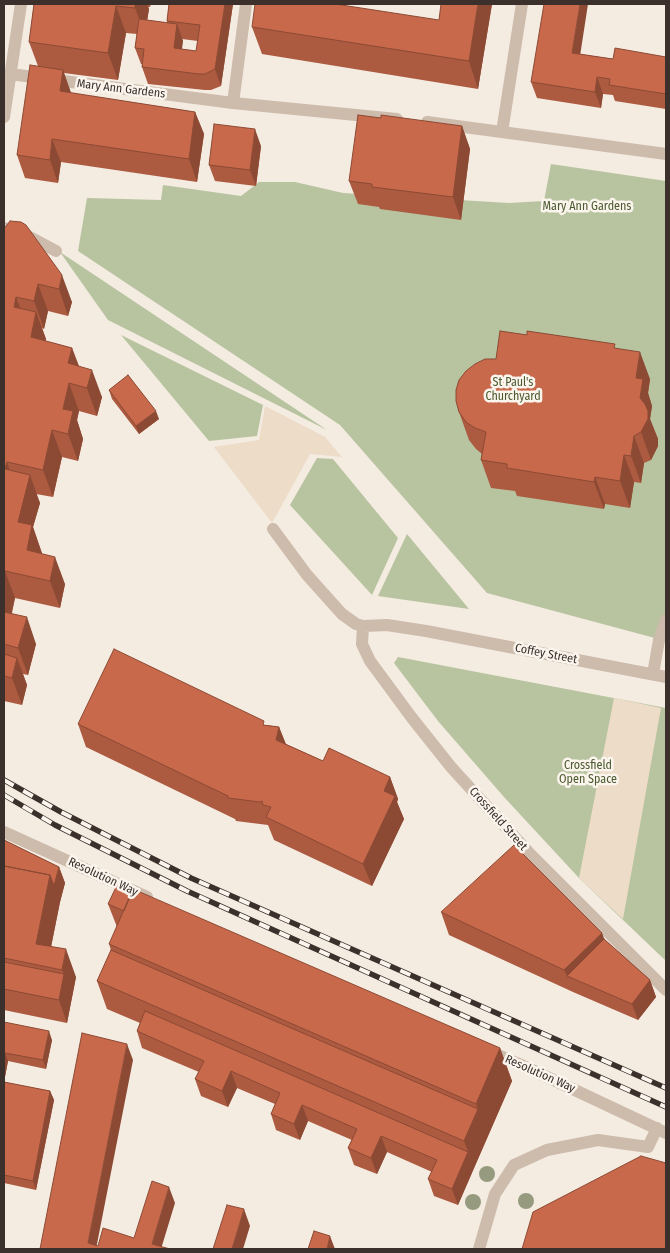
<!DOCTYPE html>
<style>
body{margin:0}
#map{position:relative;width:670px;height:1253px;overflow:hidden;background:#f4ebe1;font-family:"Fira Sans Condensed",sans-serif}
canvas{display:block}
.frame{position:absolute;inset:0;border:5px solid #3b302b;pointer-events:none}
</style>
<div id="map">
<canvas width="670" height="1253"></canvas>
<div class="frame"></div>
</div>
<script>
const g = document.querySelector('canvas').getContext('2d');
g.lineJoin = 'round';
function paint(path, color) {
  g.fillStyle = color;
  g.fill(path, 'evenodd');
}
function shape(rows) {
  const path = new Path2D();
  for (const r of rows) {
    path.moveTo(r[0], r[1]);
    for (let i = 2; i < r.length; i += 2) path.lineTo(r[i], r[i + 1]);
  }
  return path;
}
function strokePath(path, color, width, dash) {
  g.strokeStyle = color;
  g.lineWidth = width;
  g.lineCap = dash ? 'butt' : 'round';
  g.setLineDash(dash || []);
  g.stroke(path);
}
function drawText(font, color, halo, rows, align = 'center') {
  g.font = font + ' "Fira Sans Condensed",sans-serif';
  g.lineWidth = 5;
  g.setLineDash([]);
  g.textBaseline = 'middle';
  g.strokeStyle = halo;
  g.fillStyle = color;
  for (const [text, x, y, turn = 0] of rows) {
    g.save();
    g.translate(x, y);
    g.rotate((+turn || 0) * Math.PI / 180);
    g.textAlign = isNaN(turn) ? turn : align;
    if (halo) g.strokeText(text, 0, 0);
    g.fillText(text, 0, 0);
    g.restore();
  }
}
paint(shape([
 [551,164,666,181,666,641,487,593,340,425,78,251,87,198,161,200,163,185,241,196,259,182,295,182,343,193,509,203,544,201],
 [60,252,327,430,108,320],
 [121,335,263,405,257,436,209,441],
 [317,458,333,459,398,538,372,595,290,505],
 [407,534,469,609,378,596],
 [398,657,666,708,666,961,579,878,504,797,438,721,394,663]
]), '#b8c4a0');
paint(shape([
 [265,406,325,437,342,457,310,454,272,523,214,447,259,440],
 [614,698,661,708,623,919,579,878]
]), '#ecdcc8');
strokePath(shape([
 [10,74,233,103,397,119],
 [233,103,246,4],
 [4,117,21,4],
 [427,122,666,154],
 [502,132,522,4],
 [4,228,24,234,56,251],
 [273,529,307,575,342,614,356,624,363,626,387,625,426,631,666,677],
 [363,626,362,644,370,661,412,718,451,767,531,855,666,990],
 [653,674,659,640,666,620],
 [4,832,147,897],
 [489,1051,528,1068,666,1133],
 [479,1249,495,1194,514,1165,547,1150,598,1140,648,1147,657,1128]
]), '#cdbbac', 12);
const rail = shape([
 [4,780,61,812,191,878,666,1088],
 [4,795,55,825,187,891,666,1107]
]);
strokePath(rail, '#3b302b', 5.5);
strokePath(rail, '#fbf5ee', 4, [11]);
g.fillStyle = '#969b7f';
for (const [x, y] of [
 [487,1174],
 [526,1201],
 [473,1202]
]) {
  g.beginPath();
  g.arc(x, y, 8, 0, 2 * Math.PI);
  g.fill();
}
paint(shape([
 [34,4,151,4,150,7,148,7,149,9,147,20,167,23,167,21,169,4,233,4,221,86,211,90,205,90,148,84,142,67,142,64,141,64,135,48,137,34,126,33,118,80,64,73,71,93,195,112,204,134,197,182,61,162,58,183,25,178,17,155,38,66,29,42],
 [182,39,198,41,196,51,181,49,183,41],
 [492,4,478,89,262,54,252,27,439,20],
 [580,54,613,59,666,57,666,109,615,101,613,95,603,94,601,108,537,98,531,82],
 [381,118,462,126,470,149,461,220,380,209,379,207,358,204,349,181],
 [261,146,256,186,215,181,209,165],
 [4,229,72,302,68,316,48,311,44,329,42,328,46,339,46,341,72,348,79,366,102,397,97,416,79,411,77,420,83,439,78,461,62,457,53,497,36,494,40,503,33,527,42,554,65,584,60,608,15,598,12,613,36,644,28,675,23,674,27,685,22,705,4,701],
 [617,348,650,379,648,393,652,406,650,419,658,439,658,446,651,460,644,463,641,483,634,482,630,508,605,504,604,509,517,496,515,491,491,488,481,460,482,454,476,449,469,440,459,412],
 [109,390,159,419,139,434,112,399],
 [78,724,266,725,279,727,286,744,323,761,390,777,398,799,397,802,404,819,372,886,274,840,268,825,236,821,235,819,86,747],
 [4,840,59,867,65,883,60,902,51,947,76,977,67,1023,4,1010,4,1012],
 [132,892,500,1048,512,1081,458,1205,434,1196,428,1179,432,1172,387,1152,377,1174,354,1165,348,1148,352,1140,308,1121,300,1140,276,1130,271,1114,275,1104,237,1088,228,1107,201,1096,195,1079,199,1072,142,1048,137,1031,140,1023,107,1009,97,981,111,950,109,944,117,927,108,904],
 [441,912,602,933,604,939,650,980,656,997,638,1020,573,992,449,935],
 [4,1022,52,1040,46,1069,8,1061,4,1082,50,1091,54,1100,36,1190,4,1183]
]), '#ac5a40');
paint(shape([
 [135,4,147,4,149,9,145,35,135,8],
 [225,4,233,4,221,86,215,69],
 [478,4,492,4,478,89,469,61],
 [580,4,588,4,578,69,572,53],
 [116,6,126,33,118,80,108,53],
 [177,24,183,41,180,65,174,48],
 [63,70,71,93,68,114,60,91],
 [597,77,603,94,601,108,595,92],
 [195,112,204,134,197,182,189,159],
 [462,126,470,149,461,220,453,197],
 [255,129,261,146,256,186,250,170],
 [52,139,61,162,58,183,50,160],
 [62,275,72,302,68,316,59,289],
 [38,284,48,311,44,329,34,301],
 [16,297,26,324,14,307],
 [36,312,46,339,41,364,31,337],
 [72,348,82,375,68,363],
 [640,352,650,379,648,393,652,406,650,419,658,439,658,446,651,460,641,432,640,398,636,378],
 [92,370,102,397,97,416,87,388],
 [69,383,79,411,77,420,83,439,78,461,68,434,63,409],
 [156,411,159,419,139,434,136,426],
 [52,430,62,457,53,497,43,470],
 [634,436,644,463,641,483,631,456],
 [624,455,634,482,630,508,620,481],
 [7,462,16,489,5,469],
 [30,475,40,503,33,527,42,553,37,578,27,550,18,522],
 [595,477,605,504,604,509,594,482],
 [55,557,65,584,60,608,50,581],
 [5,571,15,598,9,623,4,608,4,577],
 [27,617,36,644,28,675,18,648],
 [17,658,27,685,22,705,12,678],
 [279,727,288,750,276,740],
 [390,777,398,799,397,802,404,819,372,886,363,864,384,791],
 [59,867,65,883,60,902,47,967,36,944,50,875],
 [602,933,610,955,567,976,564,970],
 [66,949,76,977,67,1023,59,1000,64,974,62,970],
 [650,980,656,997,638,1020,632,1004],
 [49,1031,52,1040,46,1069,43,1060],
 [127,1044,133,1060,96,1249,88,1243],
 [500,1048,512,1081,474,1168,464,1141,478,1109,476,1104],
 [5,1053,8,1061,4,1082,4,1058],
 [231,1071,237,1088,228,1107,222,1091],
 [50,1091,54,1100,36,1190,33,1181],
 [302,1105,308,1121,300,1140,294,1124],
 [381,1136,387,1152,377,1174,371,1158],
 [468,1152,474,1168,458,1205,452,1189],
 [169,1187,175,1203,161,1249,152,1244],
 [244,1209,250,1226,243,1249,232,1249],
 [330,1236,335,1249,327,1249]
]), '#8c4a34');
const building = shape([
 [34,4,135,4,135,8,116,6,108,53,29,42,34,4],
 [169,4,225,4,215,69,205,74,199,74,142,67,144,49,135,48,139,19,177,24,174,48,196,51,200,25,167,21,169,4],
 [255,4,335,4,439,20,441,4,478,4,469,61,252,27,255,4],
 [544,4,580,4,572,53,613,59,615,48,666,57,666,94,609,85,610,79,597,77,595,92,531,82,544,4],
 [30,65,63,70,60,91,195,112,189,159,52,139,50,160,17,155,30,65],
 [358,115,381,118,381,115,462,126,453,197,372,187,372,184,349,181,358,115],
 [214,124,255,129,250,170,209,165,214,124],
 [10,221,21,222,26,225,62,275,59,289,38,284,34,301,16,297,14,307,36,312,31,337,72,348,68,363,92,370,87,388,69,383,63,409,73,411,68,434,52,430,43,470,7,462,5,469,30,475,18,522,32,525,27,550,55,557,50,581,5,571,4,577,4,229,10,221],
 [500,331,527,335,527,331,615,344,614,348,640,352,636,378,643,379,640,398,645,404,648,411,648,419,641,432,634,436,631,456,624,455,620,481,595,477,594,482,507,468,507,464,481,460,486,432,475,428,466,422,459,412,456,401,456,390,459,380,466,371,475,364,485,359,496,359,500,331],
 [128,375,156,411,136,426,109,390,128,375],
 [4,612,27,617,18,648,4,644,4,612],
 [114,649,264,721,263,725,279,727,276,740,323,761,329,748,390,777,384,791,395,796,363,864,266,817,271,807,263,805,262,801,260,802,228,798,228,796,78,724,114,649],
 [4,654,17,658,12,678,4,676,4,654],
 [4,840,59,867,54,886,50,875,4,866,4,840],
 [514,845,602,933,564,970,441,912,514,845],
 [4,866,50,875,36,944,66,949,62,970,4,958,4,866],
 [117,885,132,892,124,911,108,904,117,885],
 [133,889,500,1048,476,1104,109,944,133,889],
 [604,939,650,980,632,1004,567,976,604,939],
 [111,950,478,1109,464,1141,97,981,111,950],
 [4,962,64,974,59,1000,4,989,4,962],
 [145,1011,468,1152,452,1189,428,1179,437,1160,381,1136,371,1158,348,1148,357,1129,302,1105,294,1124,271,1114,280,1093,231,1071,222,1091,195,1079,204,1061,137,1031,145,1011],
 [4,1022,49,1031,43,1060,5,1053,4,1058,4,1022],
 [82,1033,127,1044,88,1243,98,1246,103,1228,134,1238,152,1181,169,1187,152,1244,170,1249,40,1249,82,1033],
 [4,1082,50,1091,33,1181,4,1175,4,1082],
 [641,1156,666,1163,666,1249,522,1249,533,1212,641,1156],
 [227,1205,244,1209,232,1249,213,1249,227,1205],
 [314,1231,330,1236,327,1249,308,1249,314,1231]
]);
paint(building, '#c8694b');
strokePath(building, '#8c4a34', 1);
drawText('12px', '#3b302b', '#fbf5ee', [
 ["Mary Ann Gardens",121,89,7],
 ["Coffey Street",546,654,11],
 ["Crossfield Street",498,819,48],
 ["Resolution Way",103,877,25],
 ["Resolution Way",540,1074,24]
]);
drawText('12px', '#4a5a2e', '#fbf5ee', [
 ["Mary Ann Gardens",587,207],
 ["St Paul's",513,383],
 ["Churchyard",513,397],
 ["Crossfield",588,766],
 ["Open Space",588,780]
]);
</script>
